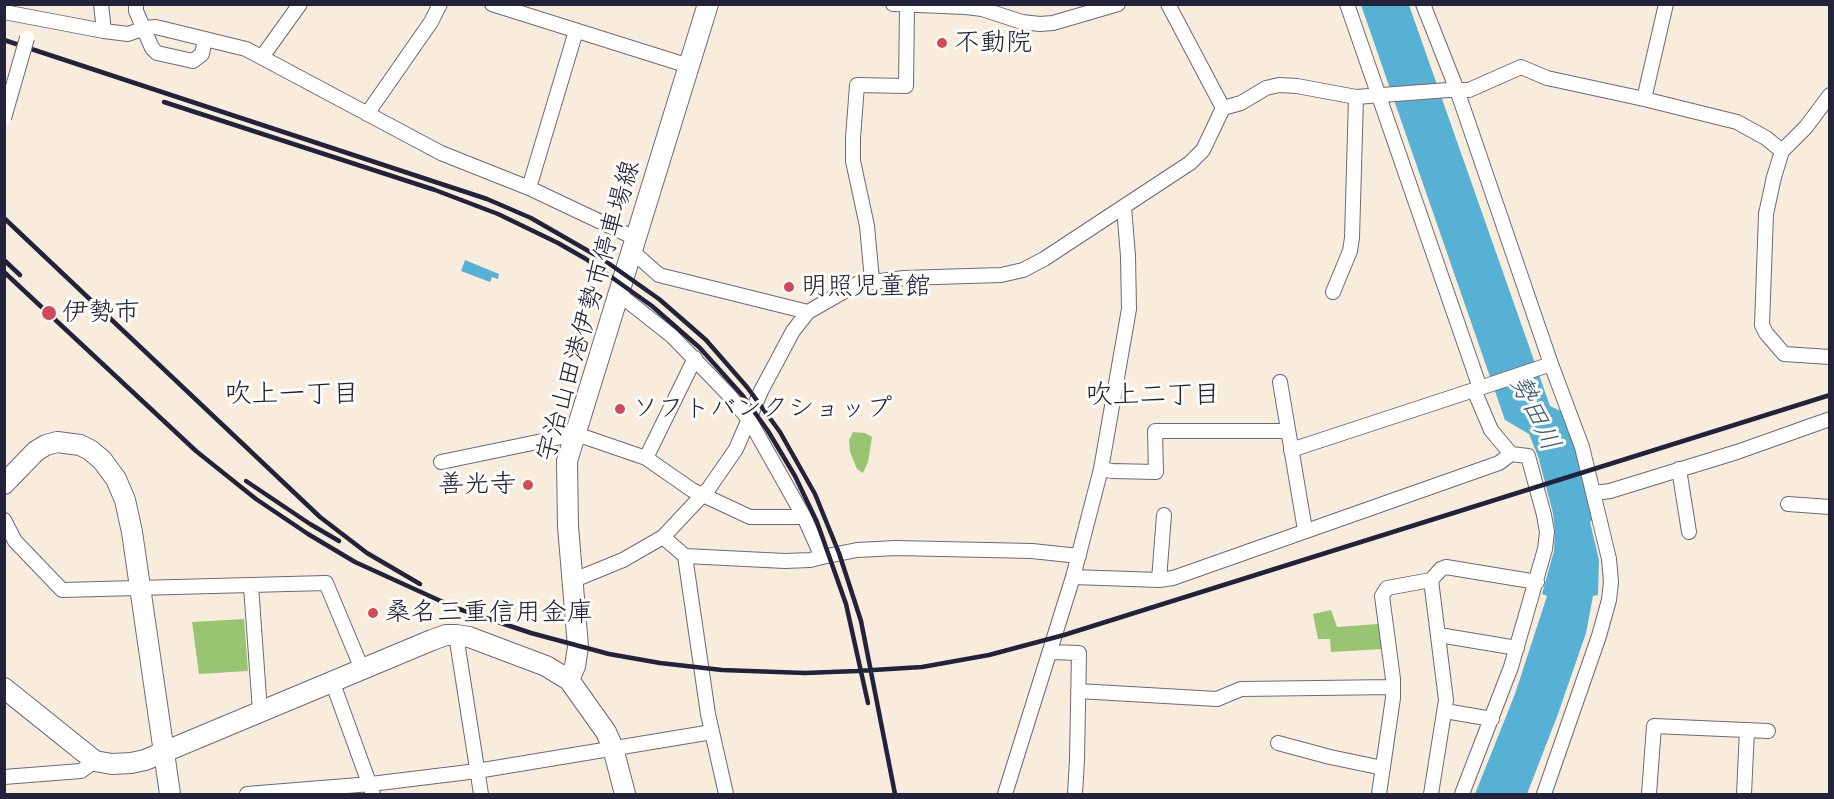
<!DOCTYPE html>
<meta charset="utf-8">
<style>
body{margin:0}
#map{position:relative;width:1834px;height:799px;overflow:hidden;background:#f8eddd;font-family:Caveat,sans-serif}
canvas{display:block}
.frame{position:absolute;inset:0;border:6px solid #22223b;pointer-events:none}
</style>
<div id="map">
<canvas width="1834" height="799"></canvas>
<div class="frame"></div>
</div>
<script>
const g = document.querySelector('canvas').getContext('2d');
g.lineJoin = 'round';
function paint(path, color) {
  g.fillStyle = color;
  g.fill(path, 'evenodd');
}
function shape(rows) {
  const path = new Path2D();
  for (const r of rows) {
    path.moveTo(r[0], r[1]);
    for (let i = 2; i < r.length; i += 2) path.lineTo(r[i], r[i + 1]);
  }
  return path;
}
function strokePath(path, color, width, dash) {
  g.strokeStyle = color;
  g.lineWidth = width;
  g.lineCap = dash ? 'butt' : 'round';
  g.setLineDash(dash || []);
  g.stroke(path);
}
function drawText(font, color, halo, rows, align = 'center') {
  g.font = font + ' Caveat,"Klee One",sans-serif';
  g.lineWidth = 6;
  g.setLineDash([]);
  g.textBaseline = 'middle';
  g.strokeStyle = halo;
  g.fillStyle = color;
  for (const [text, x, y, turn = 0] of rows) {
    g.save();
    g.translate(x, y);
    g.rotate((+turn || 0) * Math.PI / 180);
    g.textAlign = isNaN(turn) ? turn : align;
    if (halo) g.strokeText(text, 0, 0);
    g.fillText(text, 0, 0);
    g.restore();
  }
}
paint(shape([
 [853,432,865,433,872,437,868,462,863,473,857,469,850,452,849,440],
 [1331,610,1337,627,1378,624,1383,649,1331,652,1330,639,1318,639,1313,614],
 [244,619,248,671,199,674,192,622]
]), '#99c471');
paint(shape([
 [1361,5,1409,5,1550,406,1563,412,1581,465,1595,518,1590,522,1599,560,1598,595,1593,596,1586,633,1558,714,1527,794,1475,794,1515,694,1547,596,1542,594,1554,551,1555,531,1553,513,1538,456,1529,434,1505,420],
 [465,260,499,274,498,279,492,277,490,282,461,271]
]), '#57b1d5');
const street = shape([
 [101,4,104,31],
 [136,4,136,11,152,48,157,53,193,61,202,54,205,39],
 [492,4,689,66],
 [893,4,966,7,982,9,1022,22,1040,24,1053,23,1118,4],
 [1168,4,1223,108],
 [1423,4,1457,90,1551,364,1582,447,1609,559,1611,582,1609,600,1599,636,1544,794],
 [4,12,104,31,128,34,145,28,156,27,246,49,441,153,529,188,637,239],
 [262,57,300,4],
 [1830,95,1806,127,1782,151,1774,177,1766,214,1762,325,1766,333,1784,354,1830,357],
 [1644,99,1666,4],
 [367,114,431,22,440,4],
 [529,188,576,31],
 [633,252,659,275,808,312],
 [872,280,867,226,853,161,853,138,857,85,906,86,907,6],
 [1333,292,1350,251,1352,238,1356,97],
 [620,295,672,336,728,394,750,421,804,517,822,557,810,560,785,561,685,556],
 [1280,382,1305,530],
 [1480,388,1551,364],
 [1291,450,1480,388,1347,4],
 [646,458,695,358],
 [441,462,576,434,646,458,692,490,750,517,804,517],
 [1101,469,1112,471,1156,472,1155,431,1287,431],
 [1679,469,1689,532],
 [1594,493,1610,491,1737,452,1830,419],
 [1788,504,1830,507],
 [1164,515,1159,580,1173,578,1499,463,1511,454,1491,430,1474,390],
 [4,520,15,541,62,590,326,583,362,669],
 [663,537,685,556,708,714,726,794],
 [822,557,857,550,896,548,1032,551,1079,556],
 [1073,577,1159,580],
 [574,580,623,560,663,537,709,488,736,449,761,391,793,331,808,312,857,284,904,278,1001,275,1023,270,1044,259,1190,163,1203,150,1223,108,1241,103,1266,88,1279,85,1297,86,1356,97,1448,90,1469,90,1521,67,1547,78,1644,99,1737,122,1766,138,1782,151],
 [251,586,260,711],
 [456,635,481,794],
 [1439,635,1517,648],
 [1051,652,1079,653,1077,760,1075,794],
 [332,681,373,794],
 [1078,691,1217,699,1241,689,1393,687],
 [1445,711,1492,719],
 [1278,743,1330,757,1383,768],
 [4,777,81,771,95,761],
 [247,794,371,784,477,771,712,732],
 [1005,794,1073,577,1101,469,1129,309,1128,256,1124,207],
 [1379,794,1393,698,1393,679,1382,596,1387,588,1431,580],
 [1431,794,1446,700,1431,580,1441,569,1446,567,1537,582],
 [1462,794,1511,667,1545,549,1547,532,1544,515,1528,456,1511,454],
 [1649,794,1654,726,1768,731],
 [1744,794,1747,730]
]);
const secondary = shape([
 [4,484,36,451,46,445,57,442,80,445,90,450,102,460,116,479,125,500,132,532,170,794],
 [569,680,575,666,578,647,568,526,567,461,708,4],
 [4,688,95,761,112,764,131,763,145,760,432,640,446,635,456,635,469,637,546,666,569,680,606,732,613,748,625,794]
]);
strokePath(street, '#6d6974', 16);
strokePath(secondary, '#6d6974', 22);
strokePath(street, '#fff', 14);
strokePath(secondary, '#fff', 20);
strokePath(shape([
 [4,40,487,199,531,218,604,260,659,299,682,319,706,340,747,387,780,432,815,494,839,553,861,621,895,794],
 [164,102,435,190,498,214,558,243,586,259,652,306,700,348,743,396,768,431,795,476,817,522,846,604,868,703],
 [4,218,320,517,367,553,420,584],
 [4,260,20,275],
 [4,272,196,451,256,499,308,534,355,562,456,608,531,633,609,654,660,663,722,670,805,673,857,671,922,667,989,655,1064,635,1830,395],
 [246,481,310,524,339,541]
]), '#22223b', 4.5);
const streetBridge = shape([
 [4,118,27,38]
]);
strokePath(streetBridge, '#6d6974', 16, []);
strokePath(streetBridge, '#fff', 14);
for (const [x, y, r, color] of [
 [942,43,6,"#d1495b"],
 [789,287,6,"#d1495b"],
 [49,313,8,"#d1495b"],
 [620,409,6,"#d1495b"],
 [528,485,6,"#d1495b"],
 [373,613,6,"#d1495b"]
]) {
  const dot = new Path2D();
  dot.arc(x, y, r, 0, 2 * Math.PI);
  g.fillStyle = color;
  g.fill(dot);
  strokePath(dot, '#fdfcf7', 2);
}
drawText('26px', '#22223b', '#fdfcf7', [
 ["不動院",954,43],
 ["明照児童館",801,287],
 ["伊勢市",62,313],
 ["ソフトバンクショップ",632,409],
 ["善光寺",516,485,"right"],
 ["桑名三重信用金庫",385,613]
], 'left');
drawText('26px', '#22223b', '#fdfcf7', [
 ["宇治山田港伊勢市停車場線",589,311,-74]
]);
drawText('27px', '#22223b', '#fdfcf7', [
 ["吹上一丁目",292,395],
 ["吹上二丁目",1153,396]
]);
drawText('italic 27px', '#375b79', '#fdfcf7', [
 ["勢田川",1534,413,64]
]);
</script>
